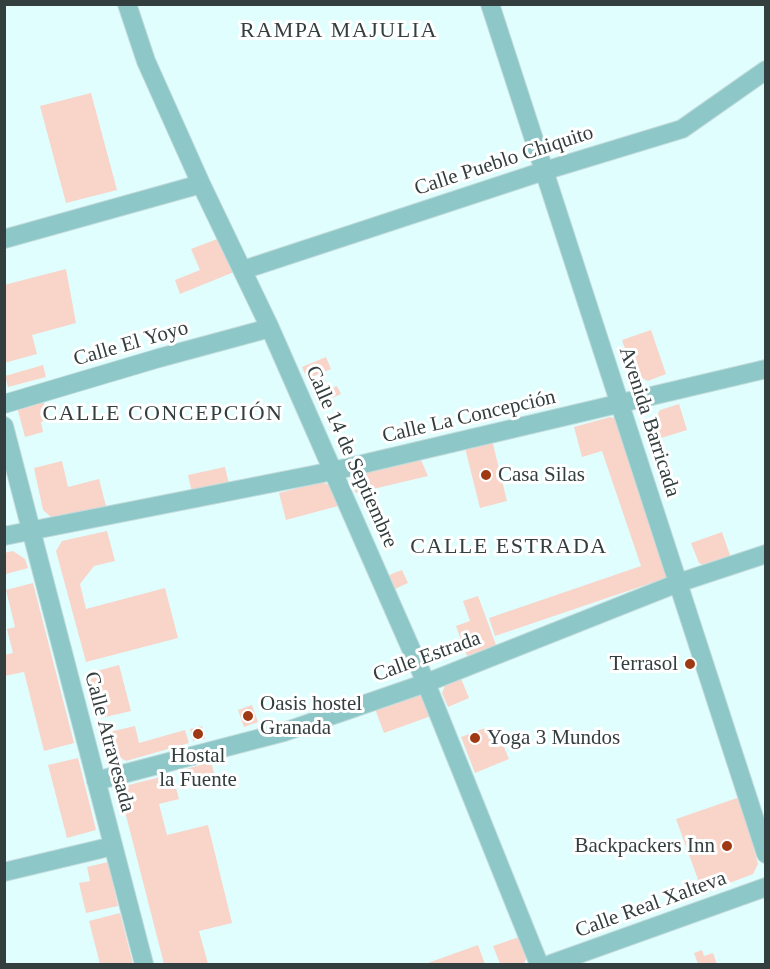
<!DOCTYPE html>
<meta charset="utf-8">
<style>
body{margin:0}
#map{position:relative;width:770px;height:969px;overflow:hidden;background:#e1fefe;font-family:"Times New Roman",serif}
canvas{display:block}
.frame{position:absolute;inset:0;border:6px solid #333e3f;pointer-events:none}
</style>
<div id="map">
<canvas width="770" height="969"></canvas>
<div class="frame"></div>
</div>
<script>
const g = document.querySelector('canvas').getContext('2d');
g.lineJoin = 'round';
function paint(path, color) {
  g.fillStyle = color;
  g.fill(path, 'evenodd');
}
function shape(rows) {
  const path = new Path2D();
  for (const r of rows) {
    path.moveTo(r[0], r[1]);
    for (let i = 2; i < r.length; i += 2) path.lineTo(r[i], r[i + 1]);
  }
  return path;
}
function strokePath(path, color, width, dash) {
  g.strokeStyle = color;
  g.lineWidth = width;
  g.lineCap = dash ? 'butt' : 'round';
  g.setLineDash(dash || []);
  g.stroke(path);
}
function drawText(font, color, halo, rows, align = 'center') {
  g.font = font + ' "Times New Roman",serif';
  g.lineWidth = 6;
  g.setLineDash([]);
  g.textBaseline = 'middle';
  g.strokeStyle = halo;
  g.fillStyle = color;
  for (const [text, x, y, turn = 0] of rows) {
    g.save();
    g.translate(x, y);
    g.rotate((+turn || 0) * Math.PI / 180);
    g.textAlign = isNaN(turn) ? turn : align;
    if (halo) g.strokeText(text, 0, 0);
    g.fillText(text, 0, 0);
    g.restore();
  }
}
paint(shape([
 [91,93,117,190,66,203,40,106],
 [220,238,234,272,180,294,175,280,200,270,191,249],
 [66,269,76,323,32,335,37,354,4,363,4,285],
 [651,330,666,374,648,381,634,374,622,340],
 [326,357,331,369,307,379,302,367],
 [43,365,46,377,8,387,5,376],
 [337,386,341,394,318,404,314,395],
 [553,394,556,406,541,409,539,397],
 [43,400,49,419,41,422,43,432,25,437,17,407],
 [679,404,687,430,658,439,653,422,660,410],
 [610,417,620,420,669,572,666,578,495,636,489,618,641,566,602,451,582,457,574,427],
 [492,440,507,501,480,508,465,448],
 [421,460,428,476,356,493,350,481,353,474],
 [62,461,68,487,99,479,106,506,52,518,43,510,34,468],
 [225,467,229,484,192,493,188,475],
 [321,482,333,486,338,506,286,520,279,493],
 [107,531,115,561,94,566,80,584,86,609,165,588,178,638,86,662,56,551,62,541],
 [722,532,732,561,709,568,699,563,691,543],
 [13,551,25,559,28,568,6,574,4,553],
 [402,570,408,583,395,589,389,575],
 [33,583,74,743,44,751,24,672,4,676,4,655,13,653,7,629,15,627,6,590],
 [478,596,496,645,467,656,456,626,470,621,463,601],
 [119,665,131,711,101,718,89,673],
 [460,676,469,698,448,707,442,693,446,683],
 [416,694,424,697,431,716,384,733,375,709],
 [252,705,258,722,244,727,238,710],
 [135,726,139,743,185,730,189,743,126,761,110,751,105,733],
 [202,726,205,739,193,741,190,729],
 [485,728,489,739,499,735,509,759,475,773,461,737],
 [78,758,96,830,67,838,48,765],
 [211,762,215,776,190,783,186,769],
 [172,774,179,799,159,804,167,835,208,825,232,923,199,931,208,964,164,964,121,796,125,786],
 [740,797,758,864,753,874,703,893,676,819],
 [108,862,118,906,86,913,79,883,90,881,87,867],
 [120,913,133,964,100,964,89,921],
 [522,936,528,954,524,964,500,964,493,946],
 [478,945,485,964,425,964],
 [702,950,704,956,713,953,717,964,698,964,694,953]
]), '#f8d4c9');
const minor = shape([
 [127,4,146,61,201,184,270,328,426,683,539,964],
 [490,4,766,854],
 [4,239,201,184],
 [243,270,544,171,682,129,766,70],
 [4,404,159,358,270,328],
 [4,426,144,964],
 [4,536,333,471,766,369],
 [96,781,284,732,426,683,678,583,766,554],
 [4,872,113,846],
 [551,964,766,887]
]);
strokePath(minor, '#c2dbdc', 20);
strokePath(minor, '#8dc7c7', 18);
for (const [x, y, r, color] of [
 [486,475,6,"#9f3913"],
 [690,664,6,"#9f3913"],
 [248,716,6,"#9f3913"],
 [198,734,6,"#9f3913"],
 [475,738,6,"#9f3913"],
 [727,846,6,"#9f3913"]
]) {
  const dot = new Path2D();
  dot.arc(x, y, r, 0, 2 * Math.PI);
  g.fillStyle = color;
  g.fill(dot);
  strokePath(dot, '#fff', 2);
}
drawText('21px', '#333e3f', '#fff', [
 ["Calle Pueblo Chiquito",504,161,-18],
 ["Calle El Yoyo",131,344,-16],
 ["Calle La Concepción",469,417,-13],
 ["Avenida Barricada",649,422,72],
 ["Calle 14 de Septiembre",351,457,66],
 ["Calle Estrada",427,657,-20],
 ["Calle Atravesada",109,742,75],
 ["Calle Real Xalteva",651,905,-20]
]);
drawText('21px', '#333e3f', '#fff', [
 ["Casa Silas",498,475],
 ["Terrasol",678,664,"right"],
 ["Oasis hostel",260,704],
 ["Granada",260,728],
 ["Yoga 3 Mundos",487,738],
 ["Hostal",198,756,"center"],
 ["la Fuente",198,780,"center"],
 ["Backpackers Inn",715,846,"right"]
], 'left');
g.letterSpacing = '1.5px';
drawText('22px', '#333e3f', '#fff', [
 ["RAMPA MAJULIA",339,31],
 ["CALLE CONCEPCIÓN",163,414],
 ["CALLE ESTRADA",509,547]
]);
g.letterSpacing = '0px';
</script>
